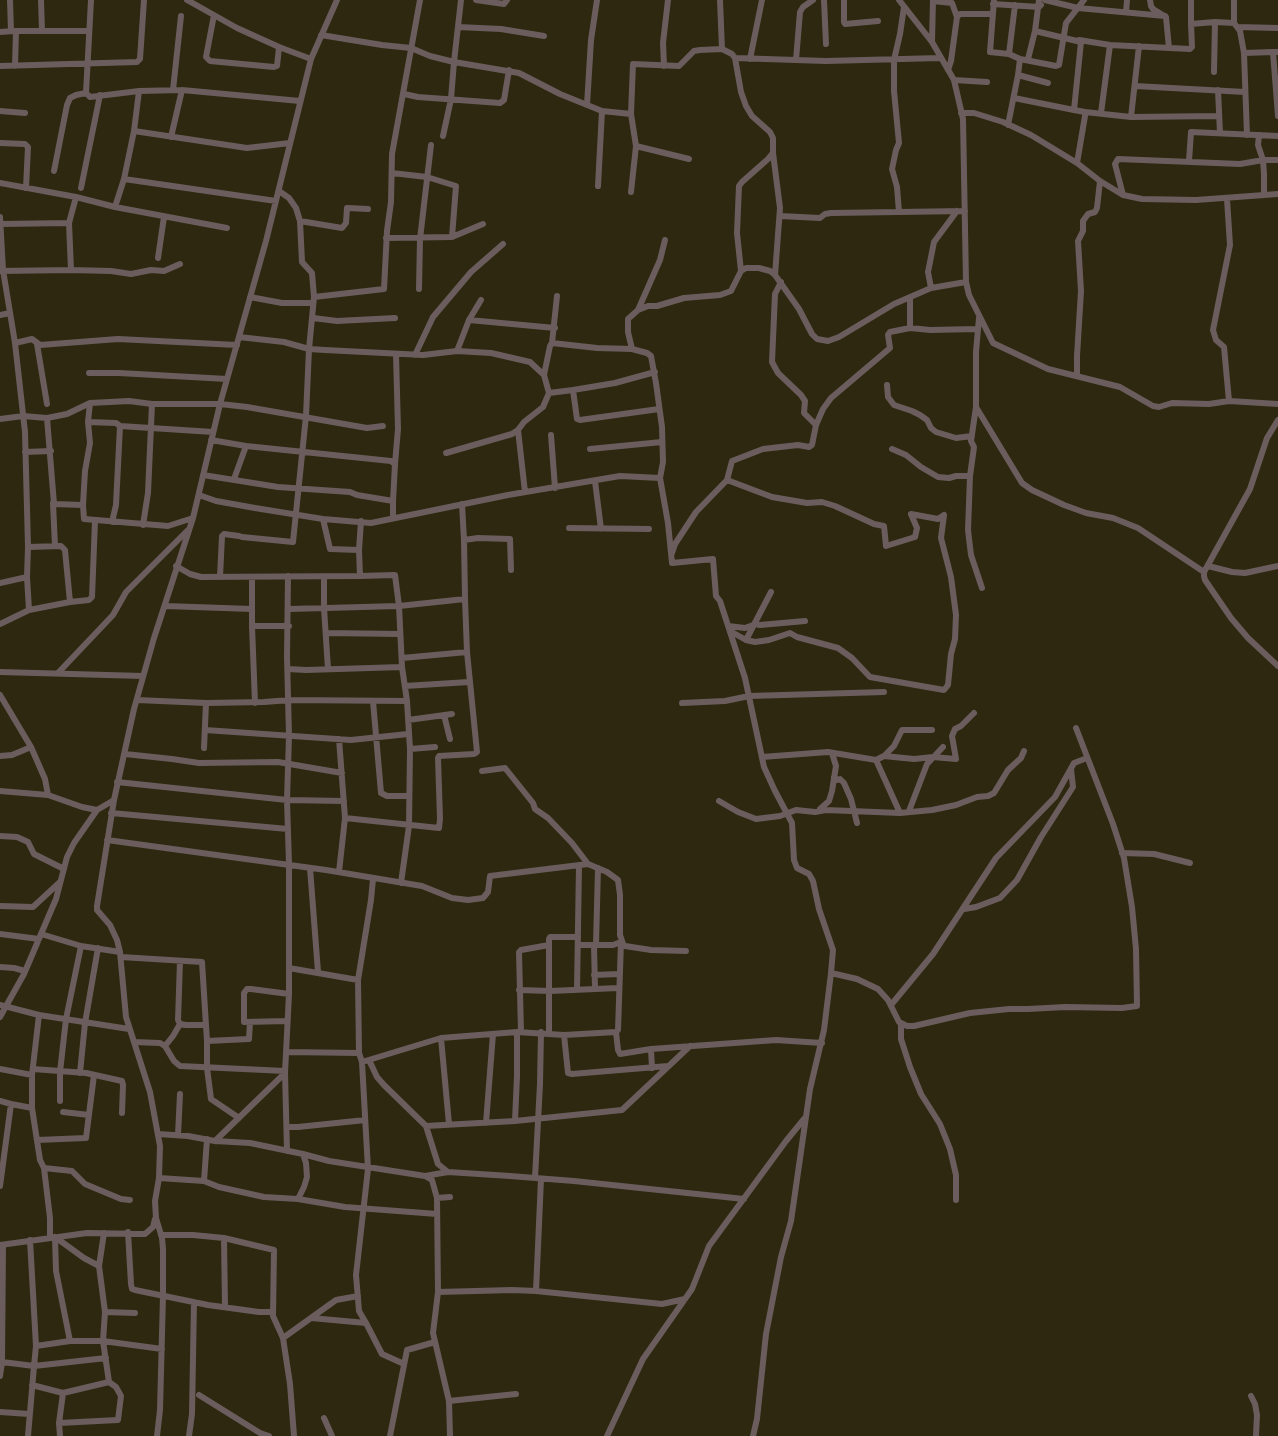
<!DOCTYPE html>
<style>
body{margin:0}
canvas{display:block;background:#2d280f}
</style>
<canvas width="1278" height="1436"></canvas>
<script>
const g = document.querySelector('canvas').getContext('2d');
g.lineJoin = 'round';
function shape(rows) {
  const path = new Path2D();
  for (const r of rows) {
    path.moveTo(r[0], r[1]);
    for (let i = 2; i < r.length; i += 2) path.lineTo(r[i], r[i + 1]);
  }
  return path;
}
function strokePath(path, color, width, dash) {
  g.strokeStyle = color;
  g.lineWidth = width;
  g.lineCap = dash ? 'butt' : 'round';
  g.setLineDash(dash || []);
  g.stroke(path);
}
strokePath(shape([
 [10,0,11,31],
 [41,0,42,31],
 [91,0,86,93,90,97,139,91,182,90,300,101],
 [187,0,237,28,279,47,311,59],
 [461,0,454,62,519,73,560,94,602,111,631,114,633,64,679,66,694,51,700,50,722,49,732,54,735,58,741,92,746,106,752,116,770,132,773,138,773,153,768,159,742,182,739,186,737,233,741,271],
 [476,0,504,4,507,0],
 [720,0,722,49],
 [824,0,826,44],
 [844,0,844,22,845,24,878,21],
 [899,0,932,42,954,80,963,119,966,282,969,295,993,343,1048,369,1120,387,1153,406,1159,407,1172,403,1209,404,1229,401,1278,404],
 [994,0,990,52,1009,54,1020,59,1056,66,1059,65,1066,23,1084,0],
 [1045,0,1078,8,1165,16],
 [1150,0,1151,6,1153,9,1166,17,1169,48],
 [1191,0,1191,24],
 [1234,0,1234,23,1240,31,1244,53,1247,135],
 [933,1,952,3,957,17],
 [993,4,1039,7,1041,5],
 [1126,12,1127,0],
 [214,15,206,57,210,61,274,67,277,66,279,47],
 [458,27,501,29,544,36],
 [1238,27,1278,28],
 [1035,31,1081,42,1074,110,1085,112,1085,116,1077,163],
 [0,32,14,31],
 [321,35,382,45,411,48,430,56,454,62,451,99,443,136],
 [1079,40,1110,45,1190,49,1192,47,1191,24,1215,22,1234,23],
 [932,42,933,0],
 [1278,52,1273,52,1278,116],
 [1244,53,1273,52],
 [1009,54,1015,5],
 [735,58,826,61,940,58],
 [750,59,762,0],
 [1028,59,1035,31,1039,0],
 [796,60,800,12,803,7,813,0],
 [0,66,137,62,140,59,144,0],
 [15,66,16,31,89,31],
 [664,66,663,43,668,0],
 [948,70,951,61,957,17,960,14,992,14],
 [1214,72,1215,22],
 [1018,75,1048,83],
 [954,80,987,82],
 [1135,86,1245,92],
 [173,90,181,16],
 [1218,90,1220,133],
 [404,94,418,97,500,103,504,100,509,70],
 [1014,98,1074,110],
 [587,105,591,40,597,0],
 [0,111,25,113],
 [1085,112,1131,117,1219,116],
 [961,113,974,113,1003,122,1031,135,1077,163,1100,181,1123,195,1142,199,1196,200,1278,194],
 [1101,113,1110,45],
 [631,114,636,146,689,159],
 [1131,117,1139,46],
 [1008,125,1018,75,1020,59],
 [134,131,139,91],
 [1259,135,1258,145,1263,160,1264,174,1264,194],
 [171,137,182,90],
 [0,143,25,144,28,147,26,188],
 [773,153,780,208,775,275],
 [1189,161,1191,132,1278,136],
 [54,171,67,105,70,98,76,95,86,93],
 [392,173,427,177,456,186,452,237],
 [124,179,276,201],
 [0,183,76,197],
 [598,186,602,111],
 [81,188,100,95],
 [631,192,636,146],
 [1123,195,1115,164,1118,159,1240,164,1263,160,1278,160],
 [1227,199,1230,245,1213,330,1216,340,1224,347,1229,401],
 [115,207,227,228],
 [899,212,897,187,892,169,896,150,899,143,894,91,894,60,900,34,904,7],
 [780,216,820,218,825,214,831,213,965,211],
 [0,217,3,270,15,343,25,432,28,547,27,577,29,610],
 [300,221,342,228,346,223,347,208,368,209],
 [69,223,71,270],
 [0,224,69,223,76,197,115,207,124,179,134,131,247,148,290,143],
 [386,238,452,237,483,224],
 [158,258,164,217],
 [0,271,71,270,111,271,131,274,151,270,164,271,180,264],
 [781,282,775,294,772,362,778,373,801,395,805,401,804,413,816,425],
 [931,288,928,272,934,242,957,211],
 [419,289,420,239,431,145],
 [250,297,282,303,313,303],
 [314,297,384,289,387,231,391,202,392,154,420,0],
 [638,310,660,260,665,240],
 [0,315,10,313],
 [313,318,337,321,395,318],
 [979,318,976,352,976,407,1022,483,1032,490,1064,505,1086,513,1113,518,1138,528,1204,572],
 [469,320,555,328],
 [910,328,930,330,977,329],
 [239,337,284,342,309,349,325,350,423,355,457,351,491,353,530,362,544,375,549,393],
 [15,343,32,339,40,345,118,339,237,345],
 [552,343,557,296],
 [37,344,47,404],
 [632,349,628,332,628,319,638,310,648,306,657,306,684,298,720,295,731,291,741,271,746,268,759,268,770,271,775,275,799,309,812,334,817,339,828,341,839,337,894,304,931,288,966,282],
 [457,351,469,320,481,300],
 [415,355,433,317,471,272,503,244],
 [655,372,615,383,573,390,577,419,580,420,659,409],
 [89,373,119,373,227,379],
 [544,375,550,346,552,343,597,348,632,349,647,353,651,356,656,383,662,427,663,462,660,478,668,523,672,563,713,559,716,596,720,601,745,678,764,767,775,791,792,823,794,860,797,868,809,874,813,881,819,909,833,950,831,973,824,1030,810,1089,791,1221,781,1257,766,1334,757,1419,753,1436],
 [1077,375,1077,356,1081,291,1078,241,1083,231,1083,221,1088,214,1095,212,1097,208,1100,181],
 [887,385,888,397,894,405,912,411,920,415,927,420,931,428,936,432,956,438,972,436],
 [90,403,88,422,90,443,85,471,83,505,84,519,168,526,193,518],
 [976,407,971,441,974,447,970,476,968,530,971,555,982,588],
 [47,418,54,504,83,505],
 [0,419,23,416,47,418,67,414,90,403,129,401,152,404,220,404,247,407,367,428,383,426],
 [1278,420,1267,438,1250,489,1204,572,1204,576,1205,580,1231,618,1248,638,1278,666],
 [88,422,116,423,120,426,116,505,112,522],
 [120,426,213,432],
 [518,430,525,492],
 [551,435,555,488],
 [211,440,246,446],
 [590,449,662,442],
 [892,449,906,455,921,467,938,477,949,478,956,476,970,476],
 [25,452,51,451],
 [446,453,512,434,518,430,524,422,543,407,549,393,573,390],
 [395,464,398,429,396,354],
 [203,475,278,487,350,492,357,495,393,501,393,518],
 [234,479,246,446,391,461,395,464,393,501],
 [727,480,772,497,807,503,822,502,835,506,874,524,884,526,886,546,915,537,917,528,911,514,938,519,944,515,941,538,951,577,956,615,955,639,951,654,948,685,944,690,870,677,852,658,838,648,797,637,790,633,769,640,755,642,746,640,730,631],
 [595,481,601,529],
 [199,495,216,501,255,508,323,519,371,523,508,495,620,476,660,478],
 [53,503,55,546],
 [462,504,464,540,465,599],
 [323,519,330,549,359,550],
 [143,525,148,493,152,404],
 [569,528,649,529],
 [464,540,478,538,510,539,511,570],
 [28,547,61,546,65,550,70,602],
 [672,553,675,544,696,512,727,480,732,461,763,449,798,445,809,447,812,445,816,425,823,409,831,398,890,348,888,335,890,332,910,328,910,297],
 [176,566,190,574,201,577,360,576],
 [1208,566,1232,572,1245,573,1278,566],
 [220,577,222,536,224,534,239,536,242,537,293,542,306,416,309,349,314,297,312,273,302,262,300,221,296,208,289,198,279,191],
 [324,577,324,608,328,669],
 [252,578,252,626],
 [0,583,27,577],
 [165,606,252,609],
 [0,624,29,610,70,602,89,600,92,597,95,521],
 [728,626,745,628,756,624,760,625,805,621],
 [326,633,400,634],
 [746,640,771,592],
 [402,658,467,652],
 [402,667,407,701,410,749,435,747],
 [288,669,306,670,402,667,399,606,289,609],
 [0,672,143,676],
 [58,673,113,615,126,592,188,530],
 [405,686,469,682],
 [0,695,31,747,45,779,48,795],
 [137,700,206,703,264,702,290,700,407,701],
 [373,701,381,793,387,796,408,796],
 [255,703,252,626,289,626],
 [682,703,725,701,749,696,884,692],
 [444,715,450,739],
 [408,720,452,714],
 [205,730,351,740,408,734],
 [204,748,206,703],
 [125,754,172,759,199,763,278,762,342,773],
 [0,756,12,755,31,747],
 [884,756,914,759,933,757,956,759,952,736,955,729,961,726,974,713],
 [762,757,828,752,876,760,884,756,894,746,902,730,932,730],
 [876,760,900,813],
 [482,771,505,768,533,803,535,809,548,818,572,843,588,864,607,872,618,880,620,895,620,935,623,944,625,946,651,950,686,951],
 [834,777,837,780,840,779,844,783,851,799,857,823],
 [117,782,287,800,344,801],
 [0,791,48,795,82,807,97,810],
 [719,801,738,812,756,819,780,816,796,810,815,812,826,810,900,813,932,810,956,805,977,797,988,796,994,793,1008,770,1021,758,1024,751],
 [820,809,829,801,832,791,836,766,832,753],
 [909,811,927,764,943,747],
 [111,813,288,829],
 [345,818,439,828,440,819,438,758,439,756,474,754,477,752,467,652,465,599,399,606,395,575,360,576,359,550,361,521],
 [0,836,17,837,28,842,34,854,64,869],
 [107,840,326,870,422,886,452,898,468,900,483,898,488,892,490,876,588,864],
 [1122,853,1154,854,1190,863],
 [310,868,318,972],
 [339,872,345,818,339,739],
 [373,879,371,900,358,980,359,1053,362,1062,368,1169,356,1275,359,1311,366,1323,382,1354,404,1364],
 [401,883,409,826,410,749],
 [0,906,33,907,60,882],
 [964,909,976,907,1000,898,1017,880,1041,837,1073,787,1071,769],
 [0,934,39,939],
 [41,934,81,946,120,952],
 [594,945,595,989],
 [596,945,598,868],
 [121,957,202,962,207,1041],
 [180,961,178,1020,180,1024,186,1025,206,1025],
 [0,967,14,968,25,971],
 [289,968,358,980],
 [831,973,857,979,878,989,888,1000,899,1022,907,1026,914,1026,970,1013,1009,1009,1028,1009,1065,1007,1122,1008,1137,1006,1136,949,1132,907,1124,858,1113,824,1076,728],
 [594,975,619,974],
 [519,990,550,991,618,988],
 [577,990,579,865],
 [0,1005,39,1015,32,1075,32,1108,40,1160,44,1168,50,1218,50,1237],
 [891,1005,933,954,996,858,1055,797,1074,763,1087,758],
 [39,1015,129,1029],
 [0,1017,24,974,41,934,56,899,67,857,74,843,97,810,114,800],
 [287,1021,244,1022,244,993,247,989,251,989,289,994],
 [901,1024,901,1039,910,1067,921,1094,940,1124,950,1149,956,1175,956,1200],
 [521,1032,519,952,521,950,549,945],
 [616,1032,618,1050,620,1054,651,1049,776,1040,822,1043],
 [549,1033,549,939,550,937,578,937],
 [564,1035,568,1073,572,1074,668,1066],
 [441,1038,449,1124],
 [134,1042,160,1043,165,1046,174,1061,180,1066,285,1071],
 [165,1046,173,1036,180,1024],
 [651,1049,652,1068],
 [286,1052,359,1053],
 [369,1060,377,1077,384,1085,426,1126,438,1164,448,1172],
 [362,1062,441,1038,517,1032,564,1035,616,1032,618,1030,621,942,613,945,578,945],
 [0,1069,32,1075],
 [33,1069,86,1073,122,1081,123,1085,122,1113],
 [80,1073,85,1023,98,948],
 [0,1101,11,1104,0,1186],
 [60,1101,60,1072,66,1019,81,946],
 [11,1104,32,1108],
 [63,1112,89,1115],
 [239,1118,211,1099,207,1068,207,1041,249,1039,250,1022],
 [515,1121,517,1076,517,1032],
 [486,1123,493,1034],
 [426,1126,515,1121,622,1110,690,1046],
 [287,1127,298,1127,365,1120],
 [158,1134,188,1136,215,1141,250,1143,303,1154,329,1161,425,1176,432,1180,437,1198,438,1292,433,1333,449,1401,450,1436],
 [178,1135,180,1094],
 [207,1139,204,1181,219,1187,264,1197,298,1199,345,1207,437,1214],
 [37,1140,86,1138,94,1075],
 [215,1141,285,1073],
 [287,1151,285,1073,289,994,289,864,287,800,289,736,287,657,288,576],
 [44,1168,72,1171,85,1184,121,1199,130,1200],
 [425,1176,448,1172,510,1176,574,1181,744,1199],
 [159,1178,204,1181],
 [535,1178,540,1084,541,1032],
 [437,1198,450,1197],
 [298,1199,304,1187,307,1177,306,1163,303,1154],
 [128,1232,131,1284,132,1289,135,1290,208,1305,259,1312,273,1312],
 [161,1235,193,1235,224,1238,274,1250,273,1316,283,1338,290,1384,294,1436],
 [55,1237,56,1271,70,1341],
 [55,1237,84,1258,99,1266],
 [224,1238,225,1307],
 [30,1240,36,1346,34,1366,106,1358],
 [0,1245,87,1233,145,1234,153,1227,155,1219],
 [3,1245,2,1362,34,1366,28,1436],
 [536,1291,541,1179],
 [438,1292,512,1290,536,1291,662,1304,685,1299],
 [105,1312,135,1313],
 [311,1318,366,1323],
 [283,1338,336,1300,358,1296],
 [36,1346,70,1341,103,1341,162,1349],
 [0,1376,2,1362],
 [32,1385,63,1393],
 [199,1395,260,1433,269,1436],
 [1251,1396,1255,1404,1257,1415,1256,1436],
 [449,1401,516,1394],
 [0,1412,29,1414],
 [324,1418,332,1436],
 [59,1423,118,1420,121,1396,116,1387,109,1382],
 [60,1436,59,1423,63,1393,109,1382,103,1341,105,1312,99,1266,104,1233],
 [157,1436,160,1410,163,1296,163,1249,162,1238,156,1218,155,1201,159,1178,160,1146,150,1092,126,1017,120,952,117,940,110,925,97,910,97,906,114,800,134,709,154,638,193,518,220,404,266,241,311,59,337,0],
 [189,1436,192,1414,194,1302],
 [390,1436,407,1350,435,1342],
 [607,1436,643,1359,692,1289,709,1246,786,1141,804,1119]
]), '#6b5d5d', 6);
</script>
